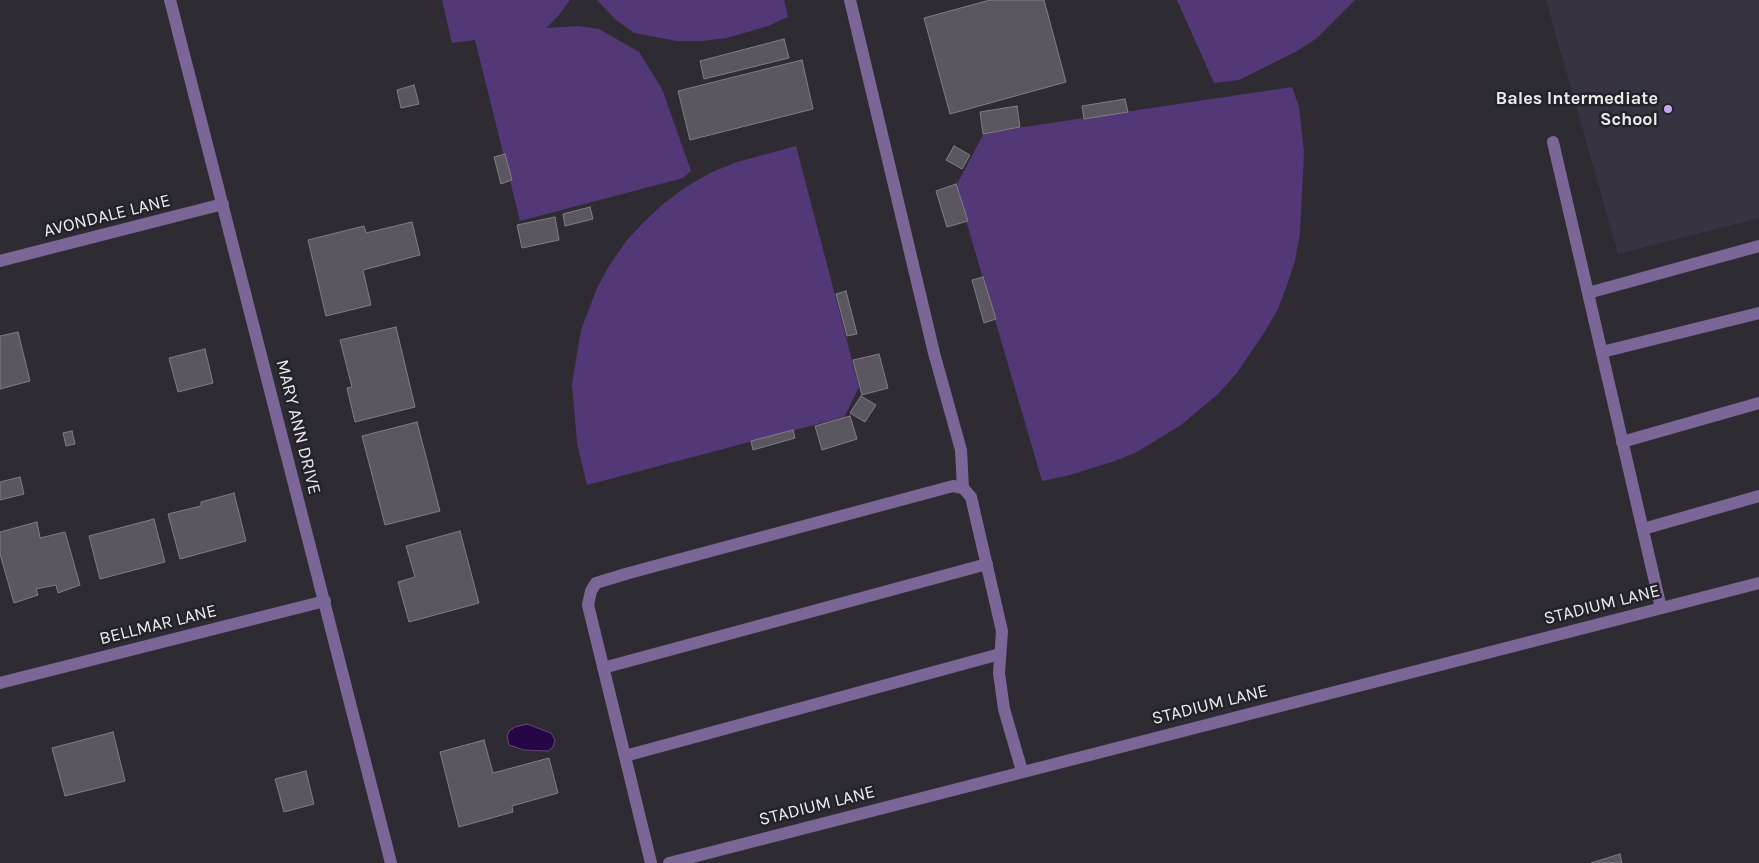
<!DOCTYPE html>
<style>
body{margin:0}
canvas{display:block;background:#2e2b33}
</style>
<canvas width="1759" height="863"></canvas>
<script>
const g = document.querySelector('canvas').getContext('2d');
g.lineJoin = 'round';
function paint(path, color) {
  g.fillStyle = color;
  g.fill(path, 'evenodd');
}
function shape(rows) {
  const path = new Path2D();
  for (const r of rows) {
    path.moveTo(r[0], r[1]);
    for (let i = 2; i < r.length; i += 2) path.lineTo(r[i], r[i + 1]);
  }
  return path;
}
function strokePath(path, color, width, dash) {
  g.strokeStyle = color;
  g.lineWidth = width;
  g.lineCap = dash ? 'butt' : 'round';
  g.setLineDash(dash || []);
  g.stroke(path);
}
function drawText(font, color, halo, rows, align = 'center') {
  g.font = font + ' Karla,sans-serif';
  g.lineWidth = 5;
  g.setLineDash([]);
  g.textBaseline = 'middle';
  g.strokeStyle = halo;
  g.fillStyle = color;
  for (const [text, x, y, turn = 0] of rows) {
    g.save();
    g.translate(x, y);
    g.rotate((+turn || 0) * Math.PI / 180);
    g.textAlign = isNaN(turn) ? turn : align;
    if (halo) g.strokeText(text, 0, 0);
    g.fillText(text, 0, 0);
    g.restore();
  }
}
paint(shape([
 [1546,0,1759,0,1759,218,1618,254]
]), '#383341');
paint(shape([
 [442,0,570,0,558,16,546,28,579,26,599,29,639,52,662,89,691,171,683,178,520,221,475,40,452,43],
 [597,0,784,0,788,17,768,26,727,38,702,41,677,41,634,33,616,20],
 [1177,0,1355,0,1317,38,1297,51,1239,80,1214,83],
 [1292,87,1299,107,1304,152,1300,233,1295,261,1286,288,1277,311,1264,333,1236,374,1218,394,1181,425,1137,452,1115,461,1070,475,1042,481,956,186,984,133],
 [796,146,859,387,844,417,587,485,577,443,572,384,581,330,597,288,609,266,627,240,644,222,663,204,686,187,710,173,737,162]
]), '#533877');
const water = shape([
 [527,724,551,733,555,740,553,747,548,751,524,750,509,745,507,736,509,731,515,727,527,724]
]);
paint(water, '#270646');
strokePath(water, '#624a79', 1);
const building = shape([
 [990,0,1044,0,1066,82,950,114,924,18,990,0],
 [784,39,789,58,704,79,700,61,784,39],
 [802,60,813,109,690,140,678,91,802,60],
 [414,85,419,104,401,108,397,90,414,85],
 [1125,99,1128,112,1084,119,1082,106,1125,99],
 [1017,106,1020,127,983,134,980,112,1017,106],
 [954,146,970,155,962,169,946,160,954,146],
 [505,154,512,180,501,184,494,157,505,154],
 [956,184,968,221,947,227,936,191,956,184],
 [590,207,593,219,565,226,563,214,590,207],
 [555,217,559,240,522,248,517,225,555,217],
 [412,222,420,255,363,270,371,305,326,316,308,240,364,226,366,233,412,222],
 [983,277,996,319,984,323,972,280,983,277],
 [846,291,857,334,847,336,836,294,846,291],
 [396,327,415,407,355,422,347,388,352,387,340,340,396,327],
 [18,332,30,381,0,389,0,336,18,332],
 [205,349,213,383,178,392,169,358,205,349],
 [879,354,888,388,862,395,853,360,879,354],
 [861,396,876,405,865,422,850,413,861,396],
 [850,416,857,439,822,450,815,426,850,416],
 [417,422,440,511,385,525,362,436,417,422],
 [793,430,795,438,753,450,751,441,793,430],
 [72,431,75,444,66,446,63,433,72,431],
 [20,477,24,494,0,500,0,482,20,477],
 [234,493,246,541,180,559,168,514,201,506,201,502,234,493],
 [154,519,165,562,100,579,89,536,154,519],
 [37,522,40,538,65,532,80,585,58,593,56,585,36,589,38,595,14,603,0,554,0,532,37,522],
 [460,531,479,603,409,622,398,582,415,577,406,546,460,531],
 [113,732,125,781,65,796,52,748,113,732],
 [484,740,493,773,549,758,558,793,512,806,513,812,459,827,440,752,484,740],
 [306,771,314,804,284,812,275,779,306,771],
 [1620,854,1622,863,1591,863,1620,854]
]);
paint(building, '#5a5760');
strokePath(building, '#817d87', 1);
strokePath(shape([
 [850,0,934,353,961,450,963,488],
 [1553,142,1661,608],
 [1588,293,1759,246],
 [1602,352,1759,313],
 [1622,442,1759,403],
 [1643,529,1759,496],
 [603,668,987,564],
 [625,756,1000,654],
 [651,863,588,605,591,591,596,583,629,573,953,486,963,488,971,497,1002,631,999,673,1004,709,1022,771]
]), '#7a6797', 12);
strokePath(shape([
 [170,0,391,863],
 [0,261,223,204],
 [0,683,325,601],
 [669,863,1759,583]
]), '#7a6797', 12);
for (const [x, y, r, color] of [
 [1668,109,5,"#c3a7f2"]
]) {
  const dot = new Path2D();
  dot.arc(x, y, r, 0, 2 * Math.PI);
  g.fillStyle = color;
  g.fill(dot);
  strokePath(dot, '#242229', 2);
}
drawText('bold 18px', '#ebeaef', '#242229', [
 ["Bales Intermediate",1658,99],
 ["School",1658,120]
], 'right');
drawText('18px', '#ebeaef', '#242229', [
 ["AVONDALE LANE",107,216,-14],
 ["MARY ANN DRIVE",298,427,76],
 ["STADIUM LANE",1602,605,-14],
 ["BELLMAR LANE",158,625,-14],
 ["STADIUM LANE",1210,705,-14],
 ["STADIUM LANE",817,806,-14]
]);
</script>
